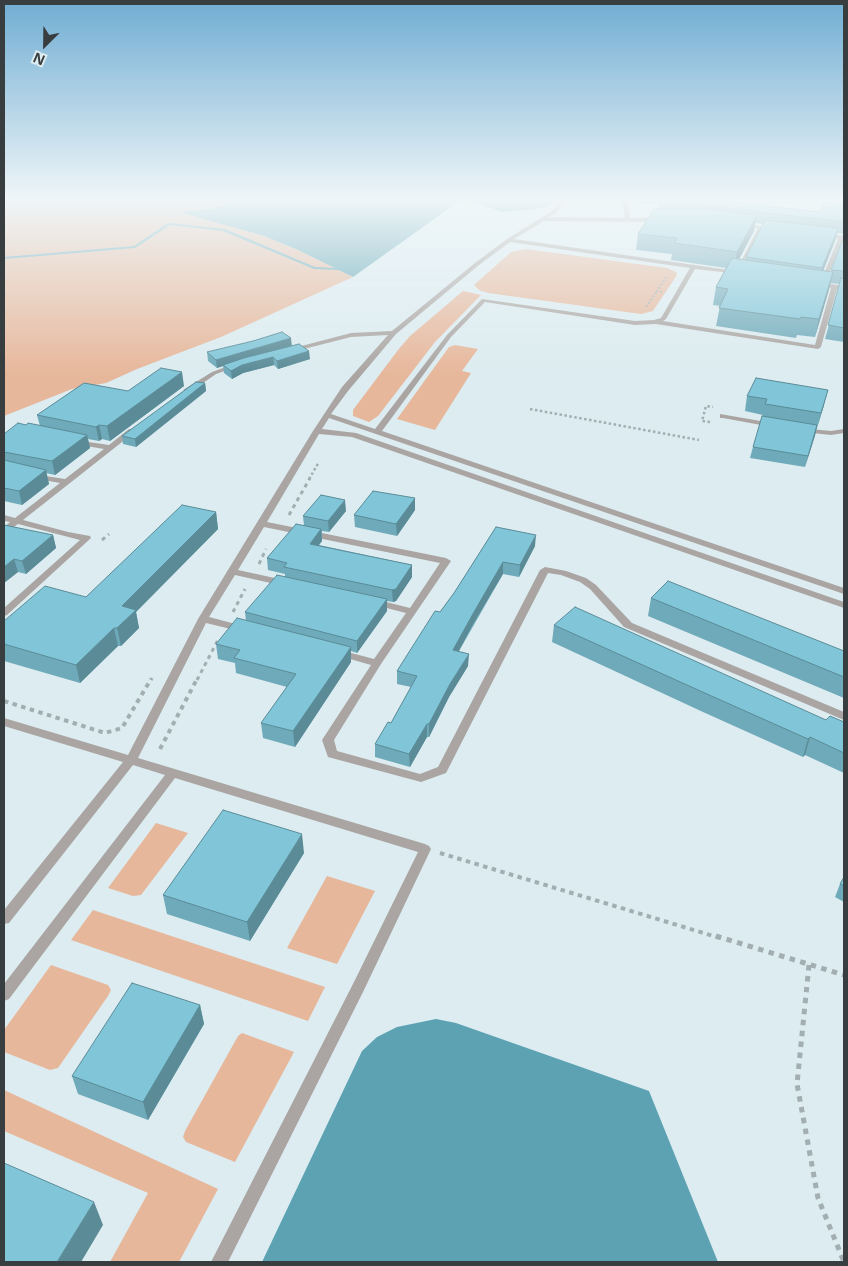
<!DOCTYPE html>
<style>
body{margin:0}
#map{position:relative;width:848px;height:1266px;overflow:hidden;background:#dcecf0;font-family:"Noto Sans",sans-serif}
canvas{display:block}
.frame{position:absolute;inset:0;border:5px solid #383e3f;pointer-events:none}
.north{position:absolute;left:20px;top:20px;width:50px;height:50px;-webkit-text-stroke:4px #dcecf0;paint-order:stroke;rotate:203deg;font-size:14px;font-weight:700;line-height:20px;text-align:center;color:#383e3f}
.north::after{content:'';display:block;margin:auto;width:18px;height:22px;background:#383e3f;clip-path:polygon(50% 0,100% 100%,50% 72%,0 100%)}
</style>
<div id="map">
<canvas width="848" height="1266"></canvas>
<div class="frame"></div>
<div class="north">N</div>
</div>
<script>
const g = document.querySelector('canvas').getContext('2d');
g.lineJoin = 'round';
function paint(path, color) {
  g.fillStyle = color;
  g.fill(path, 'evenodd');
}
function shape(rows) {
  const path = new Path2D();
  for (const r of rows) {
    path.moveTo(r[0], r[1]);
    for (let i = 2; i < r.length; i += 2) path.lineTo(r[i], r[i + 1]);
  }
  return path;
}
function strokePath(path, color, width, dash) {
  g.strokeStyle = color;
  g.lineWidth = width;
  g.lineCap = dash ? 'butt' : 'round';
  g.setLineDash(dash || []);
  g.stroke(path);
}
paint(shape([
 [4,197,249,197,215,208,181,212,264,236,298,250,353,277,221,337,137,369,106,383,72,389,4,416],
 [526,249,667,268,676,272,677,275,653,311,641,314,488,293,479,290,474,285,511,252],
 [463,291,481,295,435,342,378,416,369,422,353,416,353,410,398,350,410,336],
 [455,345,478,349,462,371,471,373,435,430,397,419,449,347],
 [156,823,188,833,141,895,133,896,108,888],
 [327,876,375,891,337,964,287,948],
 [93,910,325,987,308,1021,71,940],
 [51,965,108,985,111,990,108,996,58,1068,50,1070,4,1052,4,1030],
 [242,1033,294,1052,235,1162,186,1142,183,1137,185,1131,238,1036],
 [4,1090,218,1189,179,1262,110,1262,148,1193,4,1131]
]), '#e7b79b');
paint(shape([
 [249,197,465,197,353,277,298,250,264,236,179,212,215,208],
 [472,197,546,197,554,202,545,208,502,212,468,200],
 [436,1019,456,1023,649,1091,718,1262,262,1262,362,1051,377,1037,397,1027]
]), '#5da2b3');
paint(shape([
 [168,223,225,229,315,267,337,268,343,264,346,265,338,270,314,269,223,231,170,225,135,248,4,259,4,257,134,246,168,223]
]), '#5da2b3');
strokePath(shape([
 [662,292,657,291,667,276],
 [646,307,657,291]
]), '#a2aeb1', 2, [2, 2]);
strokePath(shape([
 [530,409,699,440],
 [710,422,702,421,706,406,713,407],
 [309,479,319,462]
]), '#a2aeb1', 2.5, [2.5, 2.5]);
strokePath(shape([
 [289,515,310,478],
 [102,540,109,534],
 [259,564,266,549],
 [233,612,245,589],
 [151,680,152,678],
 [197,680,219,638]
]), '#a2aeb1', 3, [4, 4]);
strokePath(shape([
 [4,701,105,733,122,728,151,679],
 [160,749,197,679],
 [440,853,720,938]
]), '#a2aeb1', 4, [4.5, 4.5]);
strokePath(shape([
 [716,936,844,975],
 [809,965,797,1084,818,1198,844,1262]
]), '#a2aeb1', 5, [5.5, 5.5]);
paint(shape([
 [564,197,569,197,556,213,549,217,625,218,622,197,627,197,630,218,660,218,663,220,660,222,544,221,514,239,736,271,758,228,740,226,740,224,777,228,778,229,775,231,763,229,739,271,740,274,695,269,666,319,663,321,815,345,831,288,814,284,820,283,838,239,821,235,824,233,844,236,825,283,844,286,844,290,837,289,821,347,818,349,656,324,635,325,485,302,451,337,382,431,844,588,844,594,329,418,322,429,356,433,844,602,844,608,352,437,319,434,267,522,446,558,451,561,381,664,334,740,337,751,420,774,438,767,540,570,545,567,566,571,586,578,596,585,632,623,844,712,844,720,624,627,590,589,580,582,561,575,548,573,446,773,421,782,328,757,322,740,371,665,336,655,335,653,340,650,374,659,406,613,371,604,369,602,374,599,410,608,440,563,264,527,238,570,284,580,289,583,284,586,235,575,209,617,247,627,248,629,243,632,206,623,138,758,425,844,429,846,431,849,364,990,228,1262,211,1262,354,982,418,852,175,778,9,999,4,1001,4,984,165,775,133,765,9,923,4,924,4,910,123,762,4,726,4,718,128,755,198,619,313,431,342,387,388,335,351,337,292,352,290,351,290,349,351,333,392,331,475,263,507,239,552,211,564,197],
 [510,242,690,268,661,318,654,320,635,321,482,299,447,335,375,429,331,414,348,391,396,334,479,265,510,242],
 [234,364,236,365,236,367,216,374,190,392,183,390,212,372,234,364],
 [720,414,772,423,776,425,772,427,723,418,720,418,720,414],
 [800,428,831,431,844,429,844,433,831,435,803,432,800,432,800,428],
 [129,429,132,429,136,431,23,520,68,532,90,536,91,538,7,615,4,616,4,608,80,540,18,524,4,534,4,527,10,522,4,521,4,515,15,518,60,483,32,478,32,474,65,479,104,449,75,444,75,440,109,445,129,429]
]), '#aaa5a2');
paint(shape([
 [637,198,703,198,819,212,844,204,844,234,837,233,835,241,823,271,831,272,844,236,844,342,825,339,840,284,830,283,815,337,797,335,796,338,716,326,720,306,713,305,716,287,726,268,671,260,672,254,636,250,638,234,658,209,659,204,639,204],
 [755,223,763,224,746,257,746,260,739,259,754,231],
 [292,346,310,359,278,369,274,365,243,373,232,379,224,373,223,366,217,368,208,361,207,352],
 [205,383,206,391,136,447,123,444,122,436],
 [184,386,110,441,102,439,99,441,88,439,90,448,55,475,46,473,49,484,22,505,4,501,4,434,26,425,40,426,37,415,128,391],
 [747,396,824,405,805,467,750,458,753,447,763,415,745,411],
 [415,510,397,536,355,527,354,515],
 [346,511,329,532,322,531,322,541,319,545,412,565,412,577,396,601,393,602,387,601,387,611,357,653,351,651,351,662,295,747,263,738,261,723,287,687,236,673,235,663,218,659,216,644,246,621,245,612,285,576,285,574,268,570,267,558,304,526,303,516],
 [216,512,218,529,136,612,139,628,121,646,118,646,80,683,4,661,4,621,86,597],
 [4,525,53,535,56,548,26,574,18,572,4,583],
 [496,527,535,546,519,577,503,574,459,651,468,666,449,697,429,737,427,737,410,767,375,757,375,744,391,723,411,687,397,684,397,671,454,593],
 [651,598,844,651,844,698,648,616],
 [554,625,826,720,844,722,844,773,805,755,803,757,703,712,552,642],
 [304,853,250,941,167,914,163,895],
 [844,877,844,902,835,897,840,884],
 [200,1005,204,1024,148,1120,78,1094,72,1076]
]), '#6faaba');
paint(shape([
 [757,215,754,231,734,269,737,252],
 [838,228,835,241,819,281,822,268],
 [833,272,829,290,815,337,819,319],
 [291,338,292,347,223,365,223,366,217,368,216,360],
 [309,351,310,359,278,369,277,361],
 [273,357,274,365,243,373,232,379,231,371,242,365],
 [182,372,184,386,110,441,107,426],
 [205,383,206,391,136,447,135,439],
 [828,390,824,405,817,428,821,413],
 [99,425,102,439,99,441,96,427],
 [817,425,815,436,805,467,808,456],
 [87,435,90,448,55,475,52,461],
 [46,470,49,484,22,505,19,491],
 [415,498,415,510,397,536,396,524],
 [345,500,346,511,329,532,328,521],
 [216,512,218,529,136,612,139,628,121,646,117,628,122,606],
 [321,529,322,541,311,555,310,544],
 [53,535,56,548,26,574,22,561],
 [536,535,535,546,519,577,520,565],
 [14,559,18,572,4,583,4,567],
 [503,562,503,574,473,624,453,662,453,650,474,612],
 [412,565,412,577,396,601,393,602,392,590],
 [387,599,387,611,357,653,357,641],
 [114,628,118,646,80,683,76,665],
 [351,647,351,662,295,747,293,731],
 [469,654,468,666,449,697,429,737,429,724,450,684],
 [427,724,427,737,410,767,409,754],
 [810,737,805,755,803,757,808,739],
 [302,834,304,853,250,941,247,922],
 [200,1005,204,1024,148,1120,143,1102],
 [94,1202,103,1225,81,1262,57,1262]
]), '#5a8b97');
const building = shape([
 [663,198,703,198,819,212,824,202,844,204,844,222,708,206,659,204,663,198],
 [654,209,708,209,757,215,737,252,674,243,677,238,638,234,654,209],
 [765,220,838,228,822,268,746,257,765,220],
 [844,236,844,271,831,270,844,236],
 [732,258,833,272,819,319,801,317,800,319,719,308,728,289,716,287,732,258],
 [841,278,844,279,844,328,828,325,841,278],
 [282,332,291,338,216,360,207,352,253,341,282,332],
 [299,344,309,351,277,361,273,357,242,365,231,371,223,365,244,358,299,344],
 [161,368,182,372,107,426,99,425,96,427,37,415,84,383,128,391,161,368],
 [756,378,828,390,821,413,765,404,767,399,747,396,756,378],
 [196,382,205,383,135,439,122,436,196,382],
 [762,416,817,425,808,456,753,447,762,416],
 [18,423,26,425,28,423,87,435,52,461,4,452,4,434,18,423],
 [4,460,46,470,19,491,4,488,4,460],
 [373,491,415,498,396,524,354,515,373,491],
 [321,495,345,500,328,521,303,516,321,495],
 [182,505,216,512,122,606,136,610,117,628,114,628,76,665,4,644,4,621,45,586,86,597,182,505],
 [296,524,321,529,310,544,412,565,396,589,392,590,284,567,287,563,267,558,296,524],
 [4,525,9,526,53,535,22,561,14,559,4,567,4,525],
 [496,527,536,535,520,565,503,562,474,612,453,650,469,654,450,684,429,724,427,724,409,754,375,744,388,722,391,723,417,676,397,671,435,611,440,612,454,593,496,527],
 [277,575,387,599,357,641,245,612,277,575],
 [668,581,844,651,844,677,651,598,668,581],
 [575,607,826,720,830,716,844,722,844,753,810,737,808,739,707,694,554,625,575,607],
 [237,618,351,647,293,731,261,723,296,674,234,658,240,650,216,644,237,618],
 [223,810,302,834,247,922,163,895,223,810],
 [844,877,844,886,840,884,844,877],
 [132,983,200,1005,143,1102,72,1076,132,983],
 [4,1163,94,1202,57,1262,4,1262,4,1163]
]);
paint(building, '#81c6d8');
strokePath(building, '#5a8b97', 1);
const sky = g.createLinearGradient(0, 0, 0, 375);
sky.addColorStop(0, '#70add3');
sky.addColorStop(0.53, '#eff6f8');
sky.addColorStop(1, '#eff6f800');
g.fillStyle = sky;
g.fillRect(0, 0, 848, 375);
</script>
